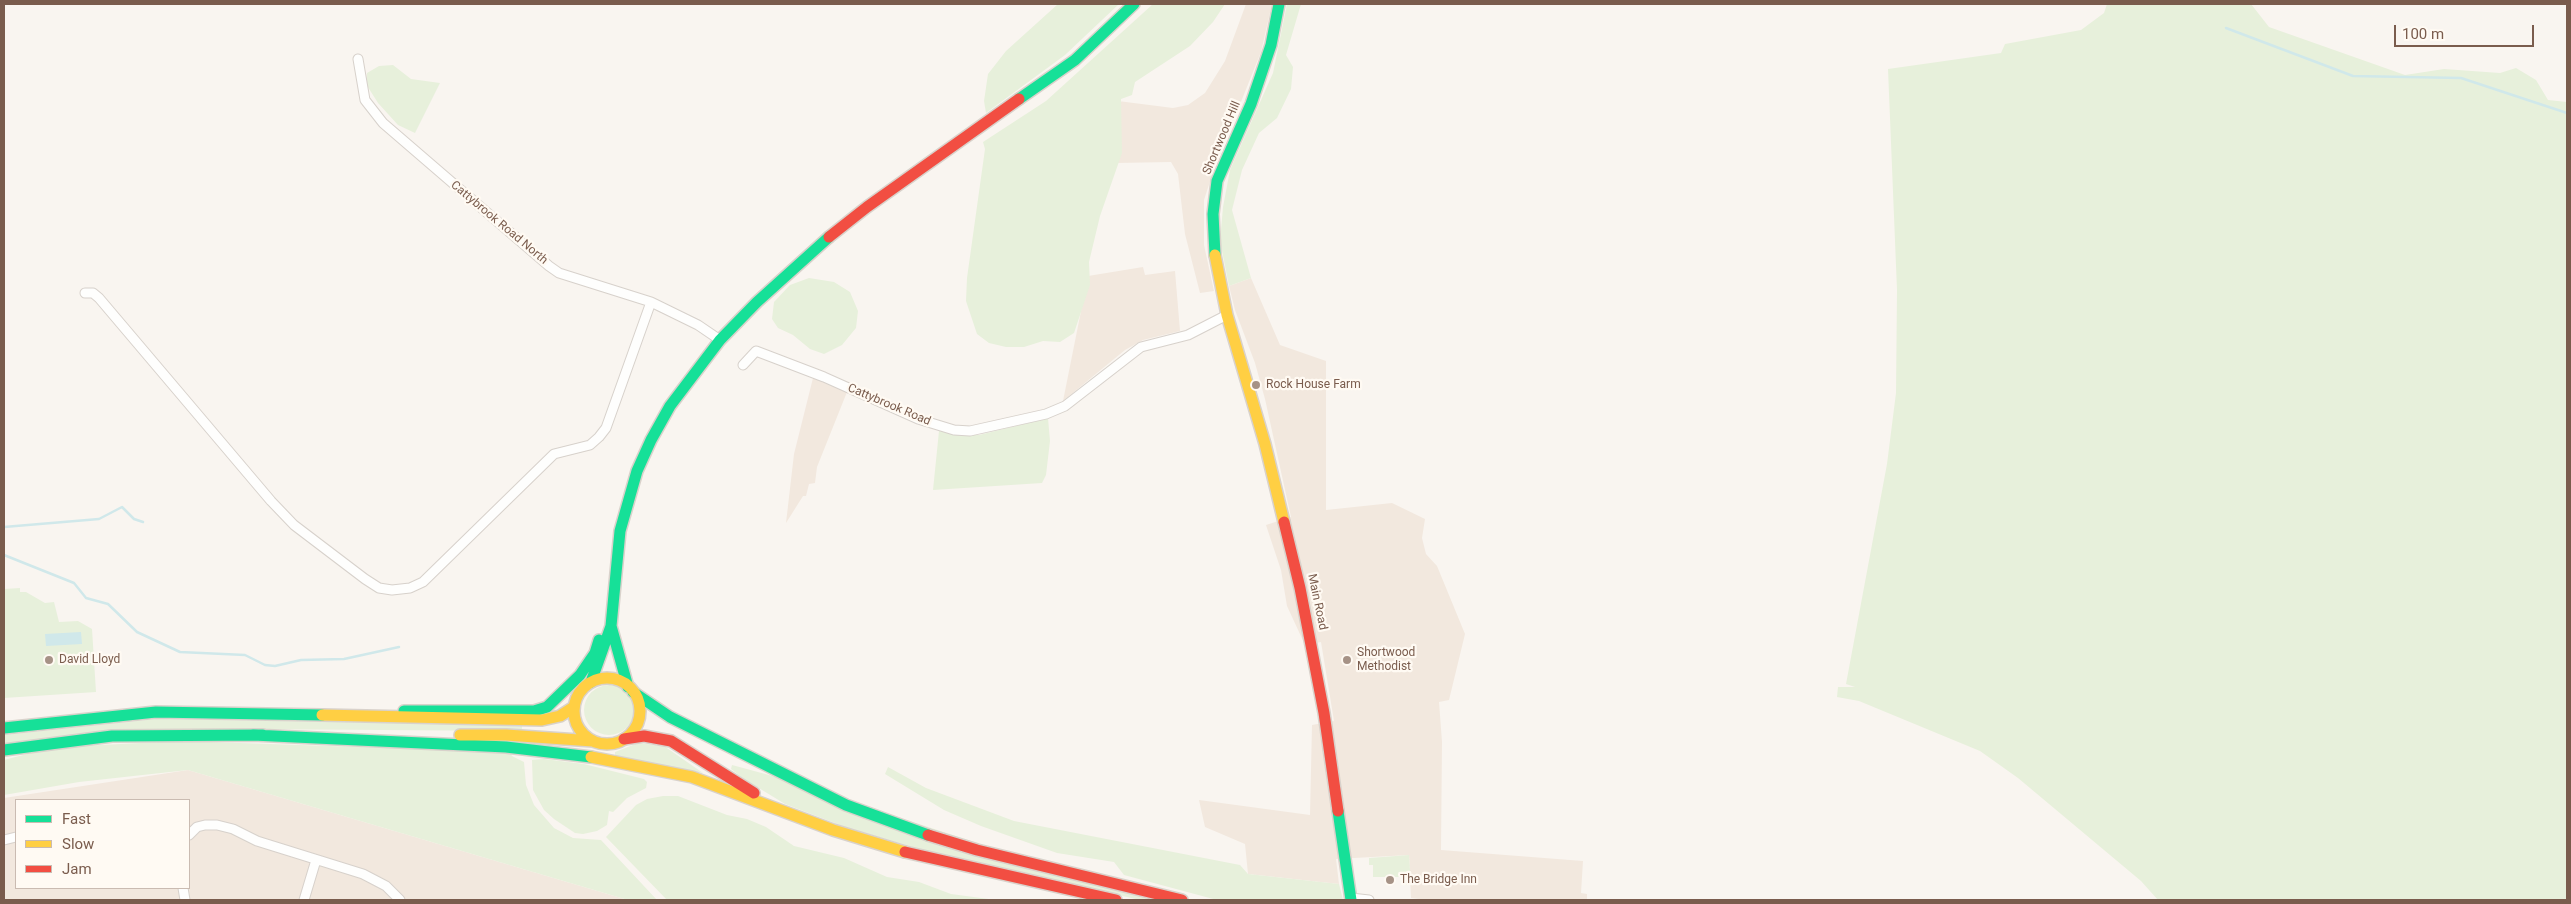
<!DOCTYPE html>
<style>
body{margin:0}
#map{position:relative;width:2571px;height:904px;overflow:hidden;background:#f9f5f0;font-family:Roboto,sans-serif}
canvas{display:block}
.frame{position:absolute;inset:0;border:5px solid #7a5c4d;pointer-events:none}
.legend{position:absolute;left:15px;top:799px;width:175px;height:90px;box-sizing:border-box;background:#fffaf3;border:1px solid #cabbb1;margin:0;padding:6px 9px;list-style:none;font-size:15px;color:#7a5c4d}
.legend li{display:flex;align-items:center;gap:10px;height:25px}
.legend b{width:25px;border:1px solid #cabbb1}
.scale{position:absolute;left:2394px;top:25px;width:140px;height:22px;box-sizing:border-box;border:2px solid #7a5c4d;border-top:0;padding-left:6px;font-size:15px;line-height:18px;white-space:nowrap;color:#7a5c4d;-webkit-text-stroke:4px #fffaf3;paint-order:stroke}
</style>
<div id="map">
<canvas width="2571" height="904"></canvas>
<div class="frame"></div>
<ul class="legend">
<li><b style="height:6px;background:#16e098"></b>Fast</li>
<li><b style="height:6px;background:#ffcf43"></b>Slow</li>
<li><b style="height:6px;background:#f24e42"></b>Jam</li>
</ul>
<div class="scale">100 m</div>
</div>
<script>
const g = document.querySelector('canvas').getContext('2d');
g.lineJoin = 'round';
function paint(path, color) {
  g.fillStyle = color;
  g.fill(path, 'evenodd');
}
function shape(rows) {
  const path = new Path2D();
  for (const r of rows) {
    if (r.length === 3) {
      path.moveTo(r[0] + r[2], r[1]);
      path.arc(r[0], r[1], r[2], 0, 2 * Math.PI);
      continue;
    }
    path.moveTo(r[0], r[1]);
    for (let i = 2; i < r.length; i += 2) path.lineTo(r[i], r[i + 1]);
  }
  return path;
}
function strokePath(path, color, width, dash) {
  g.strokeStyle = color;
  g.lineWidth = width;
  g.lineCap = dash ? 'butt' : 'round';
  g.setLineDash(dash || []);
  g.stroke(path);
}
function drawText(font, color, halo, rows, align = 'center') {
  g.font = font + ' Roboto,sans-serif';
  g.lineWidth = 4.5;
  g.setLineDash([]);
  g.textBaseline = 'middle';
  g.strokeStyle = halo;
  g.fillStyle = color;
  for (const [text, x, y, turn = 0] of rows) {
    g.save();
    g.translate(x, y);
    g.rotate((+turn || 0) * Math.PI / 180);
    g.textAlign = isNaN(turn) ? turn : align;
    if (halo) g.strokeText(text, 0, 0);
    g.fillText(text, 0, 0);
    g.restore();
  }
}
paint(shape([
 [1246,4,1272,4,1261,52,1214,169,1204,200,1204,245,1214,291,1200,293,1185,234,1178,174,1171,162,1116,163,1118,101,1173,108,1188,105,1205,93,1225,61],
 [1143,267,1145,275,1175,271,1180,331,1143,340,1125,350,1063,401,1088,276],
 [1251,278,1280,345,1326,361,1326,510,1392,503,1425,519,1422,538,1426,554,1437,566,1465,634,1449,700,1439,702,1442,742,1441,850,1583,861,1581,893,1587,894,1587,900,1427,900,1411,898,1409,855,1336,859,1339,884,1248,874,1245,844,1205,827,1199,800,1310,815,1312,725,1334,721,1321,642,1305,645,1287,606,1281,570,1266,525,1291,517,1265,399,1255,363,1235,310,1229,286],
 [813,378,847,392,817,467,815,483,809,484,806,496,803,496,786,523,794,454],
 [188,770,628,900,4,900,4,798],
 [16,800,189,800,189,888,16,888]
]), '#f2e8de');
paint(shape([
 [1058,4,1119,4,1065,55,986,113,984,101,988,74,1006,51],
 [1153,4,1225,4,1213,22,1190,46,1135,82,1132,95,1121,99,1122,153,1100,216,1089,262,1090,285,1074,333,1060,342,1043,341,1024,347,1006,347,989,343,977,334,966,301,967,278,985,149,983,142,1046,101],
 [1287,4,1301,4,1286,55,1293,67,1291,89,1277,118,1259,133,1242,170,1232,210,1251,278,1229,286,1220,241,1223,207,1230,170,1273,73],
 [2107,4,2251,4,2269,27,2405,75,2444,69,2500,73,2516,68,2536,80,2548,100,2567,102,2567,900,2158,900,2141,881,2018,778,1980,751,1859,701,1837,697,1838,687,1855,687,1846,684,1887,464,1896,393,1897,290,1888,69,2001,53,2005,44,2081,30,2104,13],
 [393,65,411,79,440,83,415,133,398,125,378,103,366,84,367,73,379,66],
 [809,278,834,282,850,292,858,311,856,328,842,345,824,354,810,349,793,335,778,328,772,319,774,302,790,285],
 [1048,418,1050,441,1046,475,1042,483,933,490,939,431,979,435],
 [20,588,20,592,26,592,45,603,54,602,59,622,78,621,92,629,96,692,4,698,4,589],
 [609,710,25],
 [156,719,522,725,522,731,239,729,4,744,4,735],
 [180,741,510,752,512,756,524,762,526,785,534,805,554,828,573,838,601,840,657,900,628,900,188,770,79,782,4,795,4,760,31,753,81,746],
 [638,743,664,746,703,773,615,757,615,752],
 [544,759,584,764,644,779,647,782,646,788,627,798,613,812,609,811,607,825,597,831,583,834,575,833,554,819,544,810,533,790,532,760],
 [732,765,769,775,1152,900,1140,900,919,849,845,827,785,804,744,779,731,769],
 [888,767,926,788,1014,821,1240,865,1248,874,1339,884,1343,900,1217,900,1124,875,1114,862,1057,853,981,826,944,810,885,774],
 [663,796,678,796,727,815,747,819,766,827,794,846,844,858,887,877,919,882,951,894,996,900,667,900,606,837,636,805,647,799],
 [1409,855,1411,885,1405,885,1404,877,1373,877,1373,865,1369,865,1369,858]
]), '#e7f0db');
paint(shape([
 [81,632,82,644,46,646,45,634]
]), '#d0e8ea');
strokePath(shape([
 [2226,28,2353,76,2461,78,2567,113],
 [4,527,99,519,122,507,134,519,143,522],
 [4,555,74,583,86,598,108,604,137,632,180,652,245,655,265,665,275,666,301,660,344,659,399,647]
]), '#d0e8ea', 2.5);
const street = shape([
 [358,59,365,100,383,123,549,266,559,273,651,302,698,325,720,340],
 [85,293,93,293,99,298,271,501,294,525,365,579,379,588,392,590,410,588,423,582,554,454,590,445,599,437,606,428,651,302],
 [743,365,756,351,824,377,918,419,954,430,970,431,1046,414,1065,406,1141,347,1188,335,1227,315],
 [189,835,197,827,205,825,217,825,233,829,257,841,363,874,386,886,400,900],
 [4,840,16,837],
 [183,888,185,900],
 [1351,898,1369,900],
 [304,900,316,860]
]);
const fast = shape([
 [1019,99,1075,60,1134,4],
 [1215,255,1213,214,1217,181,1251,104,1271,45,1279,4],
 [611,626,628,687],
 [591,682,611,626,620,531,637,471,651,440,670,406,720,340,757,302,829,237],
 [633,692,670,717,846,805,928,835],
 [404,711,534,711,547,707,580,675,595,653,599,640],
 [4,728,156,712,322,715],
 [253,735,506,747,591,757],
 [4,750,112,736,263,735],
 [1338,811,1351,900]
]);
const slow = shape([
 [1215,255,1227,315,1265,444,1284,522],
 [607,711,33],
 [322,715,542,720,560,716,574,707],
 [460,735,506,735,593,741],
 [591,757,692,777,833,830,905,852]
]);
const jam = shape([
 [829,237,867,207,1019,99],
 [1284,522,1300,588,1324,713,1338,811],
 [624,739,644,736,671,741,754,793],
 [928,835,977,850,1182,900],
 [905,852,1116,900]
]);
strokePath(street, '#d7d1cb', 11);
strokePath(fast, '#d9d2cb', 14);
strokePath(slow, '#d9d2cb', 14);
strokePath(jam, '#d9d2cb', 14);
strokePath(street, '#fefefd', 9);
strokePath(fast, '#16e098', 11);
strokePath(slow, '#ffcf43', 11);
strokePath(jam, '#f24e42', 11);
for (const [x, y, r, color] of [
 [1256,385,5,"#a69286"],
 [49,660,5,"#a69286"],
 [1347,660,5,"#a69286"],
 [1390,880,5,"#a69286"]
]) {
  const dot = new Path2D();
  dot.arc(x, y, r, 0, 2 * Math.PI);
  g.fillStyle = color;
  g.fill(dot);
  strokePath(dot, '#fffaf3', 2);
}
drawText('12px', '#7a5c4d', '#fffaf3', [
 ["Shortwood Hill",1222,138,-67],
 ["Cattybrook Road North",499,223,40],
 ["Cattybrook Road",889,405,23],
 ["Main Road",1317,602,78]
]);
drawText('12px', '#7a5c4d', '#fffaf3', [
 ["Rock House Farm",1266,385],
 ["Shortwood",1357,653],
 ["Methodist",1357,667],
 ["David Lloyd",59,660],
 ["The Bridge Inn",1400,880]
], 'left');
</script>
